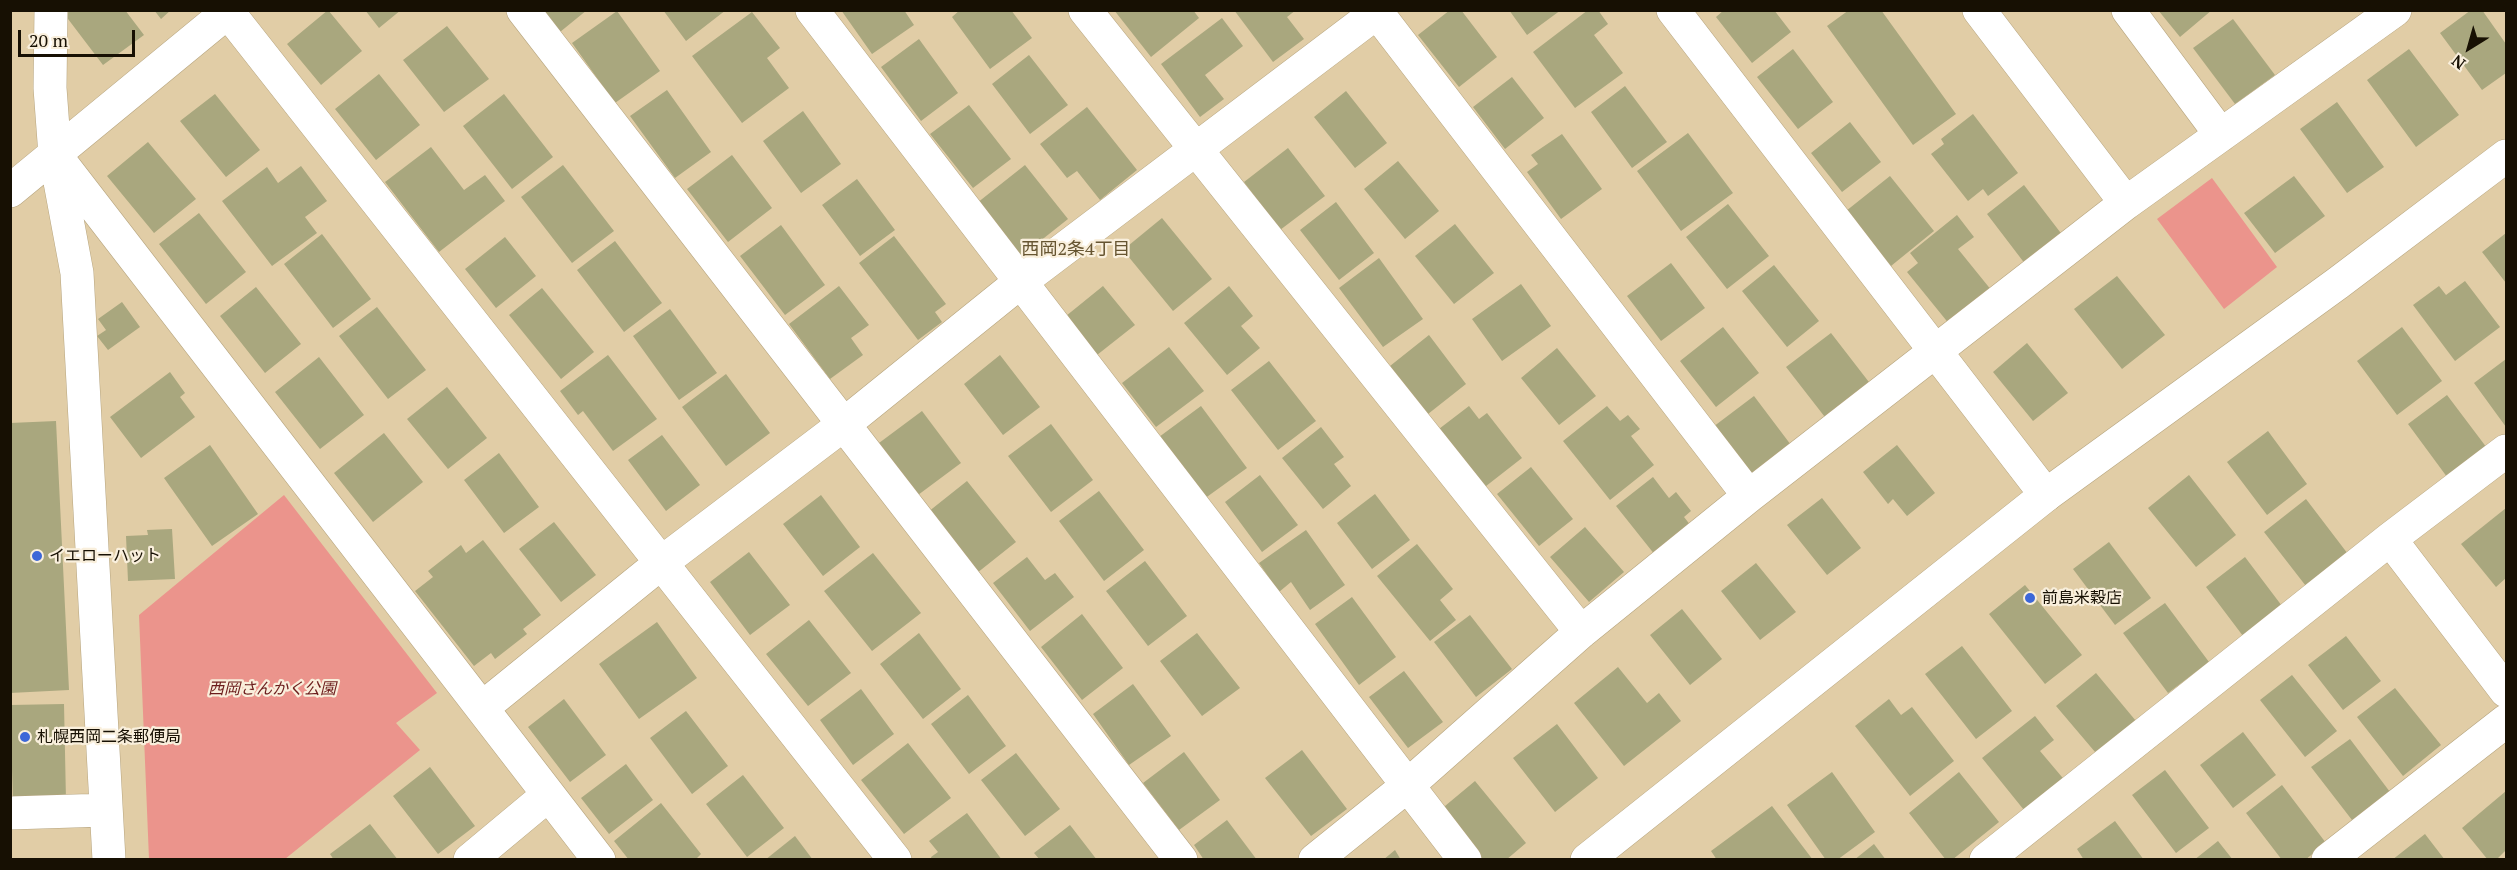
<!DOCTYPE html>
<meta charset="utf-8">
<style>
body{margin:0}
#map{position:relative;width:2517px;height:870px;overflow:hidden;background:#e1cda6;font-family:"PT Serif",serif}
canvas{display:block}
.frame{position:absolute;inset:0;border:12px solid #171003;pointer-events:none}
.north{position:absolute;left:2439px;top:18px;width:60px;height:60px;-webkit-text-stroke:4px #f9efdc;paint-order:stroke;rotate:217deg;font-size:16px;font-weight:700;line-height:24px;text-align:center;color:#171003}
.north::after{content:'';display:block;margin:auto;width:21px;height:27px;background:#171003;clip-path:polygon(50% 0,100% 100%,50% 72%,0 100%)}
.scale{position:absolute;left:18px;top:30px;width:117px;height:27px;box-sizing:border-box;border:3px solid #171003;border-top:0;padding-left:8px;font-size:18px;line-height:21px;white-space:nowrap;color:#171003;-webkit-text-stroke:4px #f9efdc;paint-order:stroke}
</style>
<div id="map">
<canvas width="2517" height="870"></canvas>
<div class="frame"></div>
<div class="north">N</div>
<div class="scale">20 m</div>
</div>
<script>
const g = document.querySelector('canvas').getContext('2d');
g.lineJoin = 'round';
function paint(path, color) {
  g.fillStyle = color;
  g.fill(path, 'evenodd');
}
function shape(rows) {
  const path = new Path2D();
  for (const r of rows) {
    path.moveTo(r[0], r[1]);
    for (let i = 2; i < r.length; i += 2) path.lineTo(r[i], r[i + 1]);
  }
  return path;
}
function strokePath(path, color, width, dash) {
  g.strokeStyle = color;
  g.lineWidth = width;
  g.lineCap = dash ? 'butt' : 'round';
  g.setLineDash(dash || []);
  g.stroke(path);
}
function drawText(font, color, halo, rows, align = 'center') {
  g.font = font + ' "PT Serif","Noto Sans JP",serif';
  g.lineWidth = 4.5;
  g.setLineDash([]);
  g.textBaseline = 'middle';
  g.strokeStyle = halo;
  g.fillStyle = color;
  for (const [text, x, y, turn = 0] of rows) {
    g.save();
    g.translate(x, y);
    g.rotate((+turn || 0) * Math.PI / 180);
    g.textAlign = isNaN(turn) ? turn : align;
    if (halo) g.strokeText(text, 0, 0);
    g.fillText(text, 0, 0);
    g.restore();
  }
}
paint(shape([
 [2212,178,2277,267,2224,309,2157,219],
 [284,495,437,693,396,723,420,750,285,859,149,859,139,615]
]), '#eb948c');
paint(shape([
 [71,10,125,10,144,35,103,65,65,15],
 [154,10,171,10,161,19],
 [328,10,362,51,321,85,287,44],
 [365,10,401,10,379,28],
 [543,10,587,10,560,32],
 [663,10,726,10,686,41],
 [841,10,904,10,914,25,872,54],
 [960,10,1011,10,1032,38,990,69,952,17],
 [1114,10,1193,10,1199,18,1151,57],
 [1234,10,1296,10,1287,17,1304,39,1273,62],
 [1450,10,1461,10,1497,57,1459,87,1418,35],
 [1509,10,1561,10,1527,35],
 [1588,10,1598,10,1608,24,1594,35,1623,73,1575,108,1533,52],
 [1724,10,1774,10,1791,32,1752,63,1716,17],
 [1849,10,1881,10,1956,114,1913,145,1827,26],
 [2158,10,2212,10,2180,37],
 [2471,10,2482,10,2506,44,2506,73,2482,90,2440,33],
 [617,11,660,71,615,103,572,43],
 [752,12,780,48,767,58,789,88,742,123,692,56],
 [1222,18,1243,46,1205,75,1224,99,1200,117,1161,64],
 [2233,19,2275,75,2235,104,2193,48],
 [447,26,489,79,444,112,403,60],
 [919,39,958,93,921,121,881,67],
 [1793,49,1833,102,1798,129,1757,77],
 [2409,49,2459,115,2416,147,2367,80],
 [1029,55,1068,105,1030,134,992,84],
 [379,74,420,125,376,160,335,109],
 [1512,77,1544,118,1505,149,1473,107],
 [1625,86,1667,142,1632,168,1591,112],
 [667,90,711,152,675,178,630,116],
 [1346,91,1387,143,1355,168,1314,117],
 [215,94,260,150,226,177,180,121],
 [504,94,553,157,512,189,463,126],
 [2337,102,2384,167,2347,193,2300,129],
 [969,105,1011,159,973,188,930,134],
 [1087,107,1137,170,1100,200,1077,171,1067,178,1040,144],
 [803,111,841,164,801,193,763,141],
 [1973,114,2018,173,1988,196,1983,189,1968,201,1931,154,1944,144,1941,139],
 [1850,122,1881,162,1842,192,1811,153],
 [1688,133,1733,193,1681,231,1637,171],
 [1562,134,1602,189,1561,219,1527,172,1538,164,1531,155],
 [148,142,196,199,154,233,107,176],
 [431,147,464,190,485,175,505,201,439,252,385,182],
 [1288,148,1325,196,1280,230,1244,182],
 [732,155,772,208,728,242,687,189],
 [1398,161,1439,211,1405,239,1364,189],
 [563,165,614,231,572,263,521,197],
 [1025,165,1068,219,1020,257,977,203],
 [301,166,327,201,305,217,317,233,272,266,222,201,267,167,278,183],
 [1890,176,1934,231,1891,266,1846,211],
 [2294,176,2325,216,2275,253,2244,213],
 [857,179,895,230,860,256,822,205],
 [2024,185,2070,245,2032,273,1987,214],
 [1336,202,1374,253,1339,280,1300,230],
 [1728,204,1769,256,1727,289,1686,237],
 [199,213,246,272,206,304,159,244],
 [1957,215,1974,237,1958,249,1992,291,1950,325,1907,272,1918,263,1910,253],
 [1162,218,1212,279,1173,311,1123,250],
 [1455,224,1494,273,1454,304,1415,256],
 [781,225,825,285,785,315,740,256],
 [2506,233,2506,283,2482,252],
 [322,234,371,299,333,328,284,264],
 [894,236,946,304,935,312,942,322,918,340,859,263],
 [505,237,536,276,496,308,465,269],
 [615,241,662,303,624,332,577,270],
 [1379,258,1423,319,1383,347,1339,288],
 [1671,263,1705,308,1661,341,1627,296],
 [1774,265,1819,321,1787,347,1742,291],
 [2117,276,2165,335,2122,369,2074,309],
 [2465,281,2500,327,2455,361,2413,305,2439,286,2446,295],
 [1521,284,1551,326,1502,361,1472,319],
 [839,286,869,325,851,338,863,355,830,379,789,324],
 [1103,286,1135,325,1097,355,1066,316],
 [1229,286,1253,316,1241,326,1260,348,1227,375,1184,323],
 [256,287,301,344,265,373,220,316],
 [542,288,594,352,561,379,509,315],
 [122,302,140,327,108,350,97,336,106,330,98,319],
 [377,307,426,370,388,399,339,336],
 [670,309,717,373,679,400,633,336],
 [1723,327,1759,373,1716,407,1680,361],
 [2402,327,2442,381,2397,415,2357,361],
 [1831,333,1872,386,1828,421,1786,367],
 [1429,335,1466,384,1428,414,1390,366],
 [2027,343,2068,393,2033,421,1993,372],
 [1169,347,1204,391,1156,427,1122,383],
 [1557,348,1596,396,1559,425,1521,378],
 [608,355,657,419,613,451,583,411,578,415,560,391],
 [1000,355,1040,407,1003,435,964,384],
 [319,357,364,415,320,449,275,392],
 [2506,359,2506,427,2474,383],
 [1269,361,1316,421,1278,450,1231,390],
 [170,372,185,393,180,397,195,417,141,458,110,417],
 [726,374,770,433,726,466,682,407],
 [447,387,487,438,448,469,407,419],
 [2447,395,2490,452,2450,481,2408,424],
 [1754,396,1794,449,1749,484,1709,430],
 [1201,406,1247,468,1204,499,1159,437],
 [1469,406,1479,419,1487,413,1522,458,1481,490,1435,432],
 [1607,406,1620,421,1628,415,1640,429,1631,436,1654,465,1610,500,1563,441],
 [922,411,961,463,918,495,879,443],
 [56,421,69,690,10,693,10,423],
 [1051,424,1093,480,1051,512,1008,456],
 [1321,427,1344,457,1334,464,1351,486,1323,509,1282,458],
 [2268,431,2307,484,2267,515,2227,462],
 [384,433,423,482,373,522,334,473],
 [662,435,700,485,666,511,628,460],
 [210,445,258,514,212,546,164,478],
 [1897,445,1935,493,1907,516,1893,499,1888,504,1863,472],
 [499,453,539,507,504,533,464,480],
 [1531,467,1573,519,1539,546,1497,494],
 [1260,475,1298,525,1262,552,1225,502],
 [2189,475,2236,535,2196,567,2148,508],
 [1653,477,1669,498,1676,492,1691,511,1684,517,1695,531,1659,560,1616,506],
 [967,481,1016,542,977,573,928,512],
 [1099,491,1144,550,1104,581,1059,521],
 [1375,494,1410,540,1372,569,1337,523],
 [821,495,860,547,823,576,783,524],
 [1822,498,1861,548,1827,575,1787,525],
 [2306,499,2351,558,2309,590,2264,532],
 [2506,508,2506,578,2496,587,2461,544],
 [554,522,596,575,561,602,519,549],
 [1585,527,1624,572,1589,602,1550,557],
 [172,529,175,579,128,581,126,536,148,535,147,530],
 [1306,530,1345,585,1310,610,1291,582,1279,592,1259,563],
 [483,540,541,615,523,629,527,634,495,659,491,653,474,666,415,591,433,577,428,571,461,545,466,553],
 [2109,542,2151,598,2115,625,2073,569],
 [1417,544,1453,589,1440,600,1456,620,1430,641,1377,576],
 [749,552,790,605,750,635,710,582],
 [873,553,921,613,872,651,824,591],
 [1027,557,1045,580,1055,573,1074,597,1030,631,993,583],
 [2245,557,2282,606,2243,636,2206,587],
 [1145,561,1187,616,1148,646,1106,591],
 [1756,563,1796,612,1760,640,1721,591],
 [2025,585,2082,655,2045,684,1989,614],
 [1352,597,1396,657,1359,685,1315,624],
 [2165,603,2209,662,2168,693,2123,633],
 [1682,609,1722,659,1690,685,1650,635],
 [1082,614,1123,668,1082,700,1041,647],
 [1470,615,1512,669,1476,697,1434,642],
 [809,620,851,673,808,706,766,654],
 [657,622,697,678,639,719,599,664],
 [919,633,961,689,923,719,880,664],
 [1197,633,1240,688,1202,716,1160,661],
 [2346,636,2381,681,2343,710,2308,665],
 [1962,646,2012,711,1976,739,1925,674],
 [1618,667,1647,703,1659,693,1681,721,1624,766,1574,703],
 [1404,671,1443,722,1408,748,1369,697],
 [2096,673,2141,727,2101,759,2056,706],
 [2292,675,2337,731,2305,757,2260,700],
 [1133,684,1171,736,1129,765,1093,714],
 [2395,688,2441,745,2403,776,2357,717],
 [861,689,894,734,853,765,820,720],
 [968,695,1006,746,969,774,931,724],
 [564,699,606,755,570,782,528,727],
 [1889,699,1901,715,1912,707,1954,761,1910,796,1855,726],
 [64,704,66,801,13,802,10,705],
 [686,711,728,766,692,794,650,738],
 [2035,716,2054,740,2040,751,2067,783,2028,815,1982,758],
 [1557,724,1598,778,1555,812,1513,758],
 [2243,732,2276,775,2233,808,2200,765],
 [2350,739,2390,792,2352,820,2311,767],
 [908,743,951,798,904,834,861,780],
 [1302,750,1347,809,1311,836,1265,778],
 [1184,752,1220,800,1179,830,1143,783],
 [1016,753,1060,809,1025,836,981,780],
 [626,764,653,800,609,834,581,798],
 [430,767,475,826,438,854,393,796],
 [2165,770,2209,828,2176,853,2132,795],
 [1832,772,1875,832,1837,860,1826,860,1787,805],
 [1959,772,1999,822,1952,860,1946,860,1909,813],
 [743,775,784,828,747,857,706,804],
 [1475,781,1526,843,1506,860,1479,860,1439,811],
 [2282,785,2326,843,2305,860,2282,860,2246,813],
 [2506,791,2506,850,2496,860,2488,860,2462,828],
 [661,803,701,854,695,860,629,860,614,841],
 [1772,806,1813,860,1717,860,1711,851],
 [967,813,1002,860,932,860,931,857,938,852,929,841],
 [1227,820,1257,860,1204,860,1194,845],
 [2115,821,2144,860,2084,860,2077,849],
 [370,824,398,860,334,860,330,854],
 [1070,825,1097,860,1040,860,1034,853],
 [2425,834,2445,860,2392,860],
 [795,836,813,860,765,860],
 [2218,841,2233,860,2194,860],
 [1874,844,1886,860,1854,860],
 [1395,850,1401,860,1383,860]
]), '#a9a77e');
const street = shape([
 [51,10,50,88,55,155,77,273,109,860],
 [523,10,1181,860],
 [812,10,1465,860],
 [1085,10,1581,632],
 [1375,10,1749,496],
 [1673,10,2046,495],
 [1979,10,2126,203],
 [2128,10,2221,135],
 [228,12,895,860],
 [55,155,599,860],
 [10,191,230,10],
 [2390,539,2506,691],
 [482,708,661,563,843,425,1019,283,1380,10],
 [10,813,106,810],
 [470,860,548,795],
 [1315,860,1407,786,1581,632,1749,496,2126,203,2395,10],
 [1986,860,2390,539,2506,451],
 [2328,860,2506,721]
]);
const secondary = shape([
 [1587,860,2046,495,2338,283,2506,156]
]);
strokePath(street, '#b6a47e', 34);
strokePath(secondary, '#b6a47e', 34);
strokePath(street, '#fff', 33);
strokePath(secondary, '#fff', 33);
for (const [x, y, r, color] of [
 [37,556,6,"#3c67d8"],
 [2030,598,6,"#3c67d8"],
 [25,737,6,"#3c67d8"]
]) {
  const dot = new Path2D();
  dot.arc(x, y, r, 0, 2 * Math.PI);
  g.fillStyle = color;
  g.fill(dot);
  strokePath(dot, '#f9efdc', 2);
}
drawText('16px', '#171003', '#f9efdc', [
 ["イエローハット",49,556],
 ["前島米穀店",2042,598],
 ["札幌西岡二条郵便局",37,737]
], 'left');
drawText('italic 16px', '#6c1d1c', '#f9efdc', [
 ["西岡さんかく公園",272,689]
]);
drawText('18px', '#665531', '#f9efdc', [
 ["西岡2条4丁目",1076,250]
]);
</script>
